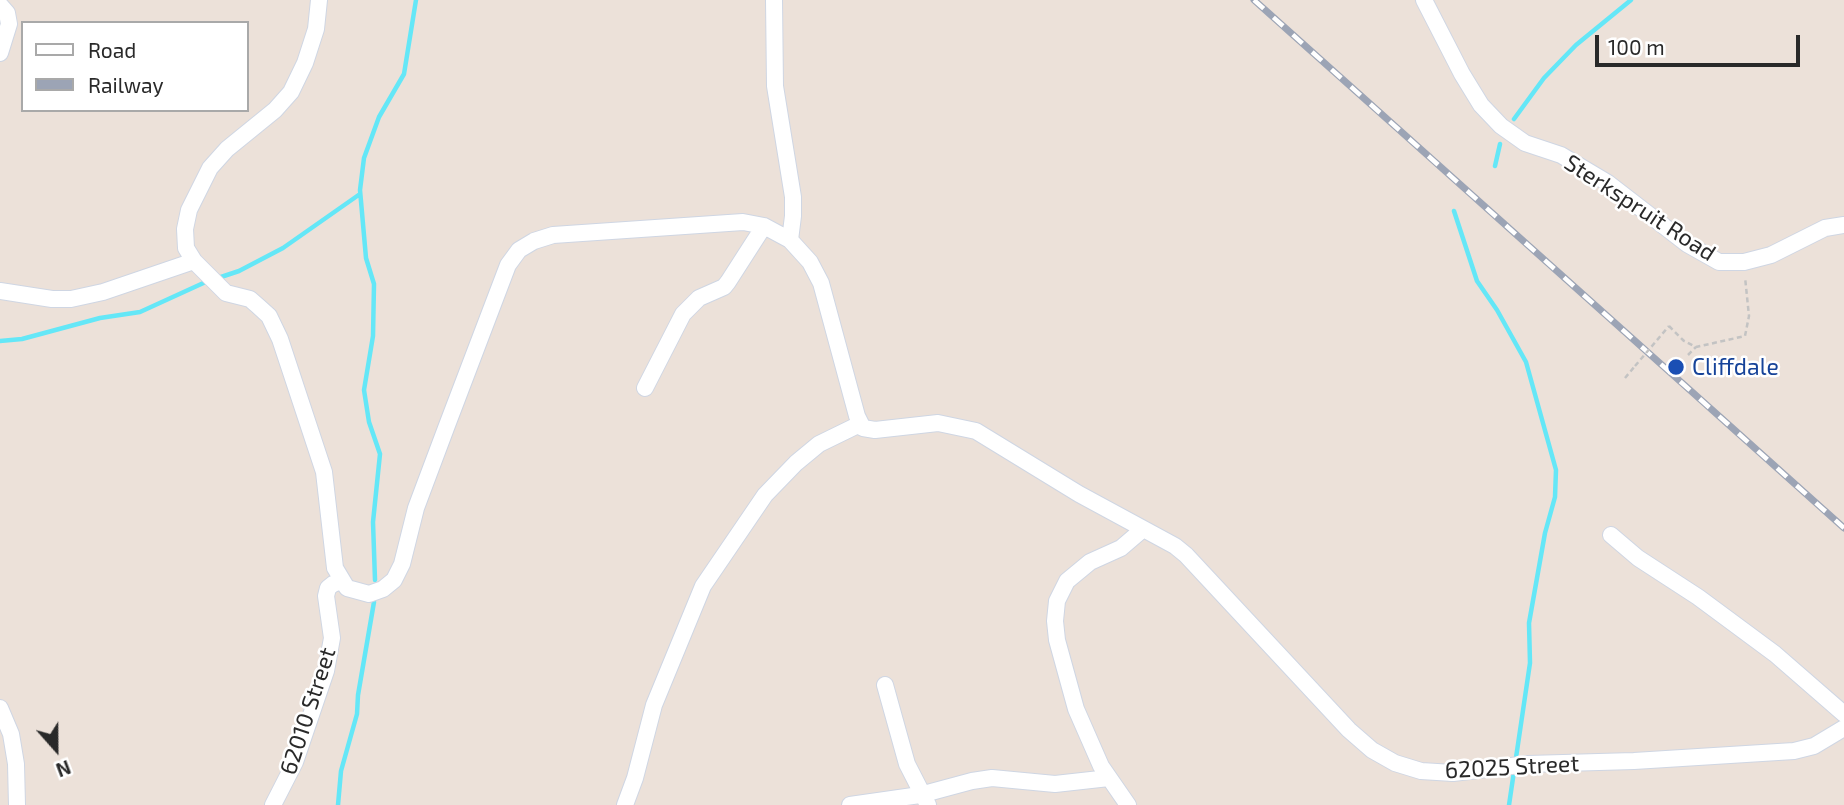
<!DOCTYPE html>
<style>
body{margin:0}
#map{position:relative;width:1844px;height:805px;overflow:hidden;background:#ece1d9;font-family:"Exo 2",sans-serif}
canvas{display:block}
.legend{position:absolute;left:21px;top:21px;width:228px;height:91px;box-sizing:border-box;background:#fff;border:2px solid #a9a9a9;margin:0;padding:9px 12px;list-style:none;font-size:21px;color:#292929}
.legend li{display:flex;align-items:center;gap:14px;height:35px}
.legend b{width:35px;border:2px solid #a9a9a9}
.north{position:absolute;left:21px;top:714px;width:70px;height:70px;-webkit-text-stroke:5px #fff;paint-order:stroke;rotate:159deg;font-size:19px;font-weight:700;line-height:28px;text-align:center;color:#292929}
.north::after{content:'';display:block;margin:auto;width:24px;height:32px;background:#292929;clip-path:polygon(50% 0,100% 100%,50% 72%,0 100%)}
.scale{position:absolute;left:1595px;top:35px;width:205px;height:32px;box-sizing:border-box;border:4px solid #292929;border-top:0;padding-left:9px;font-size:21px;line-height:24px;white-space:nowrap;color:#292929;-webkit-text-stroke:5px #fff;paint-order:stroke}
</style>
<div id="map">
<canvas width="1844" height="805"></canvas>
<ul class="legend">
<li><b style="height:9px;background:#fff"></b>Road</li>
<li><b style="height:9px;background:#9ca4b5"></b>Railway</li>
</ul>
<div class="north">N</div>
<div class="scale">100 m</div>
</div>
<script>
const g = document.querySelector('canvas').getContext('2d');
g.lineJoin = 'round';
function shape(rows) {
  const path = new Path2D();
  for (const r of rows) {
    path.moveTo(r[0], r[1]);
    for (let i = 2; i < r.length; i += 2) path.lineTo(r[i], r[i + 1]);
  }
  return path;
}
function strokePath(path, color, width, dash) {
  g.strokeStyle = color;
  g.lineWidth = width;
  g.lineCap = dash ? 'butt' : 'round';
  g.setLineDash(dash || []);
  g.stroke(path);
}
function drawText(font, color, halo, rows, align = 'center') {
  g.font = font + ' "Exo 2",sans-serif';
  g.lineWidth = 5;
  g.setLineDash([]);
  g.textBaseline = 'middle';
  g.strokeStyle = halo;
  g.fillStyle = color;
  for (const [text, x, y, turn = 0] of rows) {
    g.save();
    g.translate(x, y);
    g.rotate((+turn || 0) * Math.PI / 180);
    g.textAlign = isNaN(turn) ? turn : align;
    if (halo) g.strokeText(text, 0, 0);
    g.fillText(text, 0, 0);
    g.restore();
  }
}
strokePath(shape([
 [1514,119,1544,78,1576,45,1631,0],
 [1495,166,1500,144],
 [1454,211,1477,281,1497,310,1526,362,1556,470,1555,497,1545,533,1529,623,1530,663,1509,805],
 [218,278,239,271,283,248,360,194],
 [0,341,22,339,100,318,140,312,210,280],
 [375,580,373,522,380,454,369,422,364,390,373,336,374,284,366,258,360,190,364,158,379,117,404,74,416,0],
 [338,805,341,771,357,714,358,695,374,602]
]), '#64e7f7', 4.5);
const minor = shape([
 [319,0,316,29,305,63,291,92,275,110,227,149,210,168,189,210,185,229,186,248,194,261,226,293,250,299,258,306,269,316,280,339,324,472,335,568,347,588,369,594,383,589,394,580,402,564,416,508,446,428,508,265,519,250,534,241,553,235,743,222,764,226,790,240,810,262,821,283,857,416,863,428,875,430,938,423,976,431,1079,494,1175,546,1186,555,1349,730,1372,750,1395,763,1421,771,1453,773,1528,764,1634,761,1794,751,1814,746,1844,728],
 [774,0,775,86,793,197,793,216,790,240],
 [1424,0,1462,74,1481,105,1501,126,1525,143,1561,155,1608,183,1687,244,1719,262,1744,262,1771,255,1825,228,1844,225],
 [0,5,7,13,9,24,0,53],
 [0,291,52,299,71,299,103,292,194,261],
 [645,388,683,314,699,298,724,287,728,282,764,226],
 [1611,535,1638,558,1698,597,1775,654,1844,714],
 [885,685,907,764,928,805],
 [0,708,11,734,16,764,17,805],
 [273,805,295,762,326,671,332,638,326,596,328,588,333,584,341,581],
 [625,805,635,778,654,705,703,586,765,495,796,463,819,444,860,424],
 [850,805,920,795,972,781,992,778,1055,784,1109,778],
 [1128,805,1101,766,1076,709,1057,640,1055,621,1057,601,1067,581,1090,562,1121,548,1142,530]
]);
strokePath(minor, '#cfd6e3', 18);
strokePath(shape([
 [1669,326,1684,341,1696,347,1745,336,1749,316,1745,277],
 [1688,355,1696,347],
 [1625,378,1635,366]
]), '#c3c3c3', 2.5, [5, 3.5]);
strokePath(minor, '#fff', 16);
const rail = shape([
 [1254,0,1844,528]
]);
strokePath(rail, '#9ca4b5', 7);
strokePath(rail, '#fff', 4.5, [13]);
strokePath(shape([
 [1635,366,1669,326]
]), '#c3c3c3', 2.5, [5, 3.5]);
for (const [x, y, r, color] of [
 [1676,367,9,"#1a4fb4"]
]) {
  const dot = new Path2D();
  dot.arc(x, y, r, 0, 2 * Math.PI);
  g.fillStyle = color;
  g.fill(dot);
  strokePath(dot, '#fff', 2.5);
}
drawText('23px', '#292929', '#fff', [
 ["Sterkspruit Road",1640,208,33],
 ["62010 Street",308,711,-72],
 ["62025 Street",1512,767,-3]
]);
drawText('23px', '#164399', '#fff', [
 ["Cliffdale",1692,367]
], 'left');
</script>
